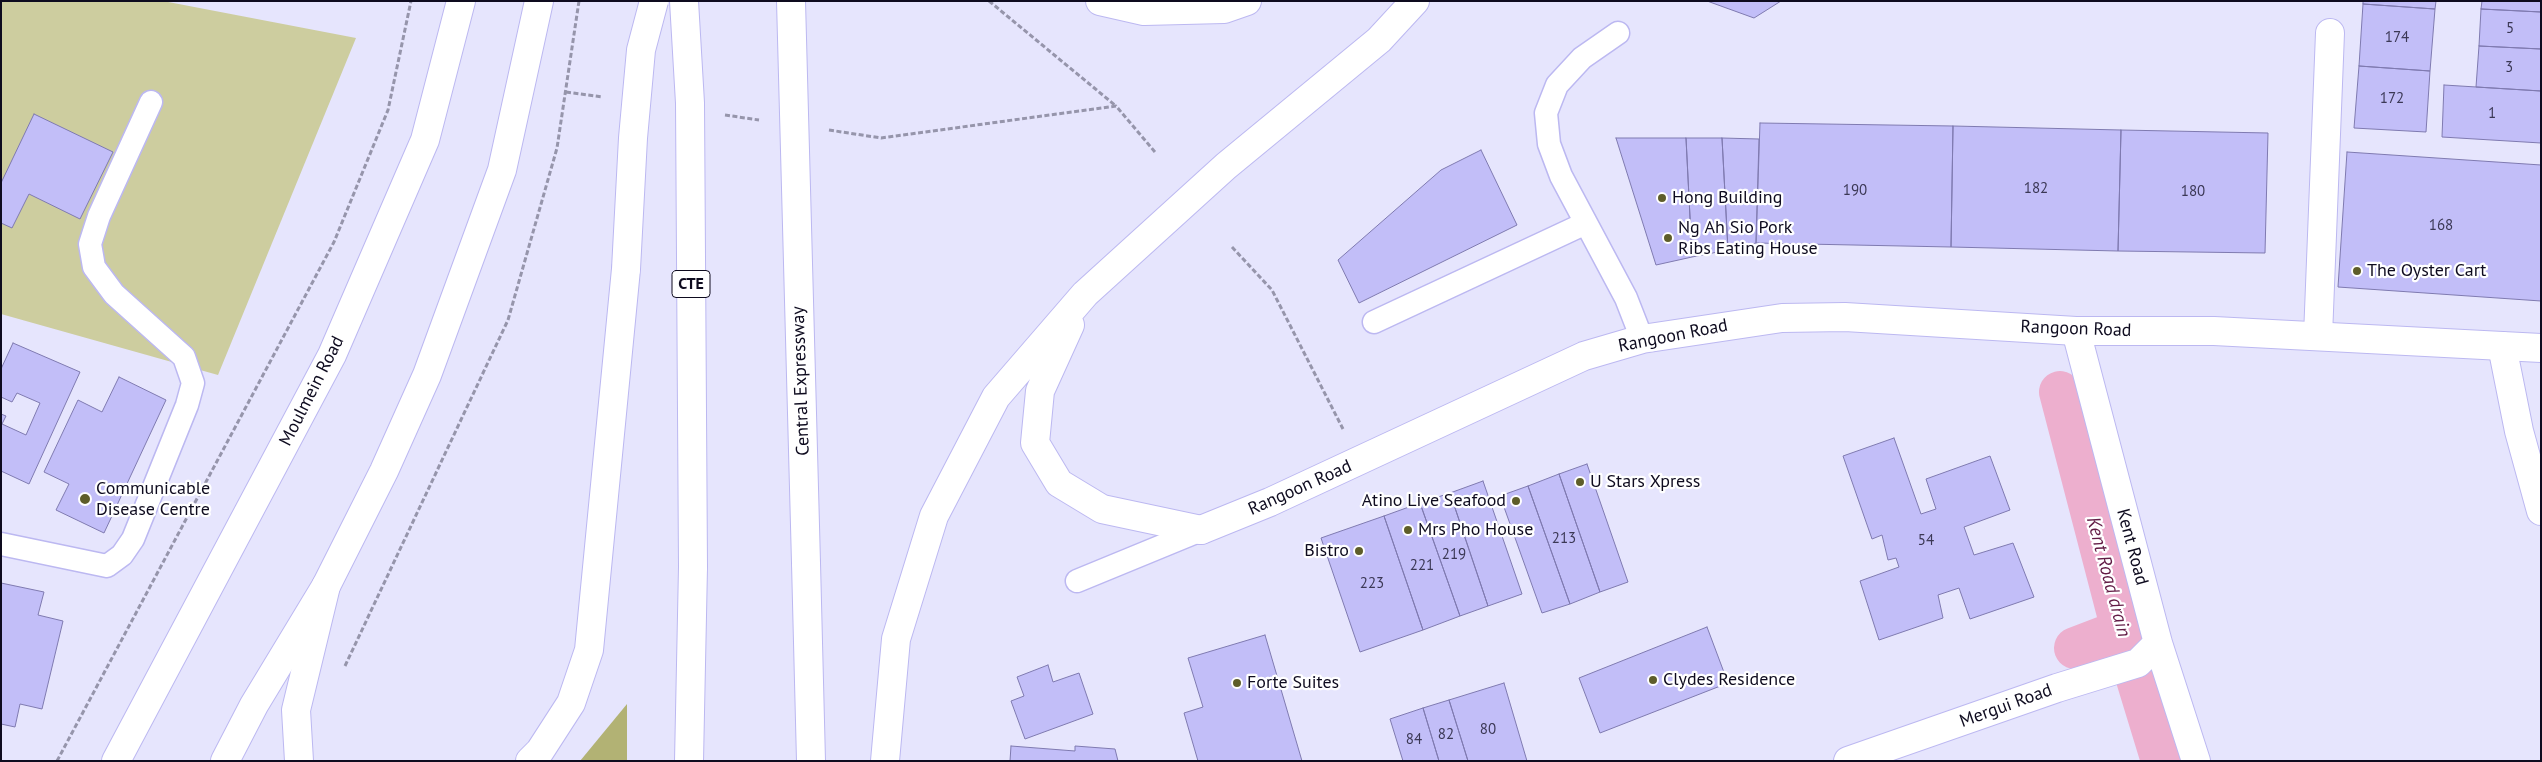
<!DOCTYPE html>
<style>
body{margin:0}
#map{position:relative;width:2542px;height:762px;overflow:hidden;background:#e6e5fd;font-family:"PT Sans",sans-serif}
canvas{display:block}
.frame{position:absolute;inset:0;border:2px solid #0e0b1f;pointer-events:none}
</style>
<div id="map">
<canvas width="2542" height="762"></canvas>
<div class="frame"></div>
</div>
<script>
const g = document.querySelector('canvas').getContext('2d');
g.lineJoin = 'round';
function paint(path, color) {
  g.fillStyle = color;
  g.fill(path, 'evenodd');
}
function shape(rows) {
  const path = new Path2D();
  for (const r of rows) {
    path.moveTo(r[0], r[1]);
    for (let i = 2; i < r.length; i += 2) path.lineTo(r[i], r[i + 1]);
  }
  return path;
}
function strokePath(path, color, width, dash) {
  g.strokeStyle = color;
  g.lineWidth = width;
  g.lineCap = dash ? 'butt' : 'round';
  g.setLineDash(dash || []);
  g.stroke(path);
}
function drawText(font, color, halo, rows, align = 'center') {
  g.font = font + ' "PT Sans",sans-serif';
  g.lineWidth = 4.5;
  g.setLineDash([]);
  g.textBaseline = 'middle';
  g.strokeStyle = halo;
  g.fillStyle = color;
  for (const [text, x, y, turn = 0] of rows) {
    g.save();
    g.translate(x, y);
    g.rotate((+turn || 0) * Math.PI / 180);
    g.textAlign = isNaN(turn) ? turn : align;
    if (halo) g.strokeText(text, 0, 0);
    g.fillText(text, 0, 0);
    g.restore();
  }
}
paint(shape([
 [1,1,163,1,356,38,218,375,1,314]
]), '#cdcd9f');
paint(shape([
 [627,704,627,761,580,761]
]), '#b2b274');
strokePath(shape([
 [2060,392,2122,630,2162,761],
 [2075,648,2122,630]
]), '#edafce', 42);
const building = shape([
 [1707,1,1781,1,1754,18,1707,1],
 [2363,1,2436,1,2435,9,2363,4,2363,1],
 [2482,1,2541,1,2541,12,2481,9,2482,1],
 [2363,4,2435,9,2430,71,2359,66,2363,4],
 [2481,9,2541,12,2541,49,2479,46,2481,9],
 [2479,46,2541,49,2541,91,2476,87,2479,46],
 [2359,66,2430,71,2426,132,2354,128,2359,66],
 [2444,85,2541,91,2541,143,2442,137,2444,85],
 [34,114,113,152,80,219,29,194,12,228,1,223,1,183,34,114],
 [1760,123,1953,126,1951,247,1756,243,1760,123],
 [1953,126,2121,130,2118,251,1951,247,1953,126],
 [2121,130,2268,133,2265,253,2118,251,2121,130],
 [1616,138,1686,138,1692,257,1656,265,1616,138],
 [1686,138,1722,138,1728,250,1692,257,1686,138],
 [1722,138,1759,139,1756,243,1728,250,1722,138],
 [1481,150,1517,225,1359,303,1338,260,1441,170,1481,150],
 [2347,152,2541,165,2541,301,2338,287,2347,152],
 [13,343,80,372,29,484,1,471,1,414,6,416,2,424,26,435,40,403,17,393,12,402,1,397,1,369,13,343],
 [119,377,166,400,104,533,56,510,69,484,44,472,78,400,102,412,119,377],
 [1894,438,1921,514,1936,509,1926,479,1990,456,2010,510,1964,527,1974,555,2013,543,2034,597,1970,619,1959,588,1938,595,1943,618,1879,640,1860,581,1899,567,1896,558,1888,560,1882,535,1872,539,1843,456,1894,438],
 [1587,464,1628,582,1600,592,1559,474,1587,464],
 [1559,474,1600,592,1570,604,1528,486,1559,474],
 [1483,481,1522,594,1488,606,1450,493,1483,481],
 [1528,486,1570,604,1542,613,1500,496,1528,486],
 [1450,493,1488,606,1460,616,1420,503,1450,493],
 [1420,503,1460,616,1423,630,1384,516,1420,503],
 [1384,516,1423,630,1360,652,1321,538,1384,516],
 [1,583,44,592,38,615,63,621,42,709,20,704,15,727,1,724,1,583],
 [1707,627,1728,683,1600,733,1579,678,1707,627],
 [1265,635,1302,761,1198,761,1184,713,1203,707,1188,658,1265,635],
 [1048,665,1053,682,1079,673,1093,714,1025,739,1011,701,1024,696,1017,677,1048,665],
 [1504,683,1527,761,1468,761,1449,700,1504,683],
 [1449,700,1468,761,1439,761,1423,708,1449,700],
 [1423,708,1439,761,1403,761,1390,719,1423,708],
 [1011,746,1075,751,1075,746,1115,749,1118,761,1010,761,1011,746]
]);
paint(building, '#c2bef8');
strokePath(building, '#7f7ab0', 1);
const lane = shape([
 [1618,33,1582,58,1557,85,1546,113,1549,144,1561,176,1626,298,1642,339],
 [1374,322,1586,223],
 [1,544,107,566,122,555,133,539,187,405,193,383,184,357,114,294,94,267,90,244,99,216,151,102],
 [1077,581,1201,530]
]);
const street = shape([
 [2076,331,2158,643,2196,761],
 [2318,336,2330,33],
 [2502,346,2519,431,2541,511],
 [1848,761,2057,688,2138,663,2158,643]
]);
const secondary = shape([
 [1201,530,1270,502,1584,356,1642,339,1782,318,1845,317,2076,331,2214,331,2541,348]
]);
const primary = shape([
 [116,761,332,355,425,140,461,1],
 [225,761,254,705,326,586,384,471,427,375,502,170,539,1]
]);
const highway = shape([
 [1100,1,1144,11,1224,9,1247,1],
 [1070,325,1040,391,1035,443,1059,483,1102,509,1201,530],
 [806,563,811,761],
 [299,761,296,710,326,586],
 [530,761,540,751,571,703,589,650,626,269],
 [689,761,693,567],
 [885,761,896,639,934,516,996,397,1085,294,1226,166,1379,40,1415,1]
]);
strokePath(lane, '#bcb8f1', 25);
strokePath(street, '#bcb8f1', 30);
strokePath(secondary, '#bcb8f1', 30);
strokePath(primary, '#bcb8f1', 30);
strokePath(highway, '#bcb8f1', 30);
strokePath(shape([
 [989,1,1116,106],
 [566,92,603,97],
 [725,115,759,120],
 [829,130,881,138,1116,106,1155,152],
 [1232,247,1272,290,1343,429],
 [345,666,508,320,557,148,579,1],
 [57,761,334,242,388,110,411,1]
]), '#9695ab', 3, [5, 2.5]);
strokePath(lane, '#fff', 22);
strokePath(street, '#fff', 28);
strokePath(secondary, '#fff', 28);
strokePath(primary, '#fff', 28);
strokePath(highway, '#fff', 28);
const highwayBridge = shape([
 [684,1,690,103,693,567],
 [791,1,806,563],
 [626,269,633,138,641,50,654,1]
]);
strokePath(highwayBridge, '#bcb8f1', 30, []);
strokePath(highwayBridge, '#fff', 28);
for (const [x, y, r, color] of [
 [1662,198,5,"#5e5d2a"],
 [1668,238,5,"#5e5d2a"],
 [2357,271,5,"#5e5d2a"],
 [1580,482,5,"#5e5d2a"],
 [85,499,6,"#5e5d2a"],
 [1516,501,5,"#5e5d2a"],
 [1408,530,5,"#5e5d2a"],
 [1359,551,5,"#5e5d2a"],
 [1653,680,5,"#5e5d2a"],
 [1237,683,5,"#5e5d2a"]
]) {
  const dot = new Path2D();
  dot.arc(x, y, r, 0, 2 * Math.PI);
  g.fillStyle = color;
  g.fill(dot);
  strokePath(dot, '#fff', 2);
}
drawText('15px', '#3b3855', null, [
 ["5",2510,29],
 ["174",2397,38],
 ["3",2509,68],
 ["172",2392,99],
 ["1",2492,114],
 ["182",2036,189],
 ["190",1855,191],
 ["180",2193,192],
 ["168",2441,226],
 ["213",1564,539],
 ["54",1926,541],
 ["219",1454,555],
 ["221",1422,566],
 ["223",1372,584],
 ["80",1488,730],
 ["82",1446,735],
 ["84",1414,740]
]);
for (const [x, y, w] of [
 [691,284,38]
]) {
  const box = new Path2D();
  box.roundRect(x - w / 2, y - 13.5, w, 27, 4);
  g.fillStyle = '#fff';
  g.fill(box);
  strokePath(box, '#0e0b1f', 1);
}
drawText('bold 16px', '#0e0b1f', null, [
 ["CTE",691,284]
]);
drawText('18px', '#0e0b1f', '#fff', [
 ["Hong Building",1672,198],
 ["Ng Ah Sio Pork",1678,228],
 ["Ribs Eating House",1678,249],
 ["The Oyster Cart",2367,271],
 ["U Stars Xpress",1590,482],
 ["Communicable",96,489],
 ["Disease Centre",96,510],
 ["Atino Live Seafood",1506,501,"right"],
 ["Mrs Pho House",1418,530],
 ["Bistro",1349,551,"right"],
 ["Clydes Residence",1663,680],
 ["Forte Suites",1247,683]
], 'left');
drawText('18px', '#0e0b1f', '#fff', [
 ["Rangoon Road",2076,329,2],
 ["Rangoon Road",1673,336,-11],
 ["Central Expressway",801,381,-92],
 ["Moulmein Road",312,391,-63],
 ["Rangoon Road",1300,488,-24],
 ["Kent Road",2132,547,75],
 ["Mergui Road",2006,706,-20]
]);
drawText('italic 19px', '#621b45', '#fff', [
 ["Kent Road drain",2108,577,75]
]);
</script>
